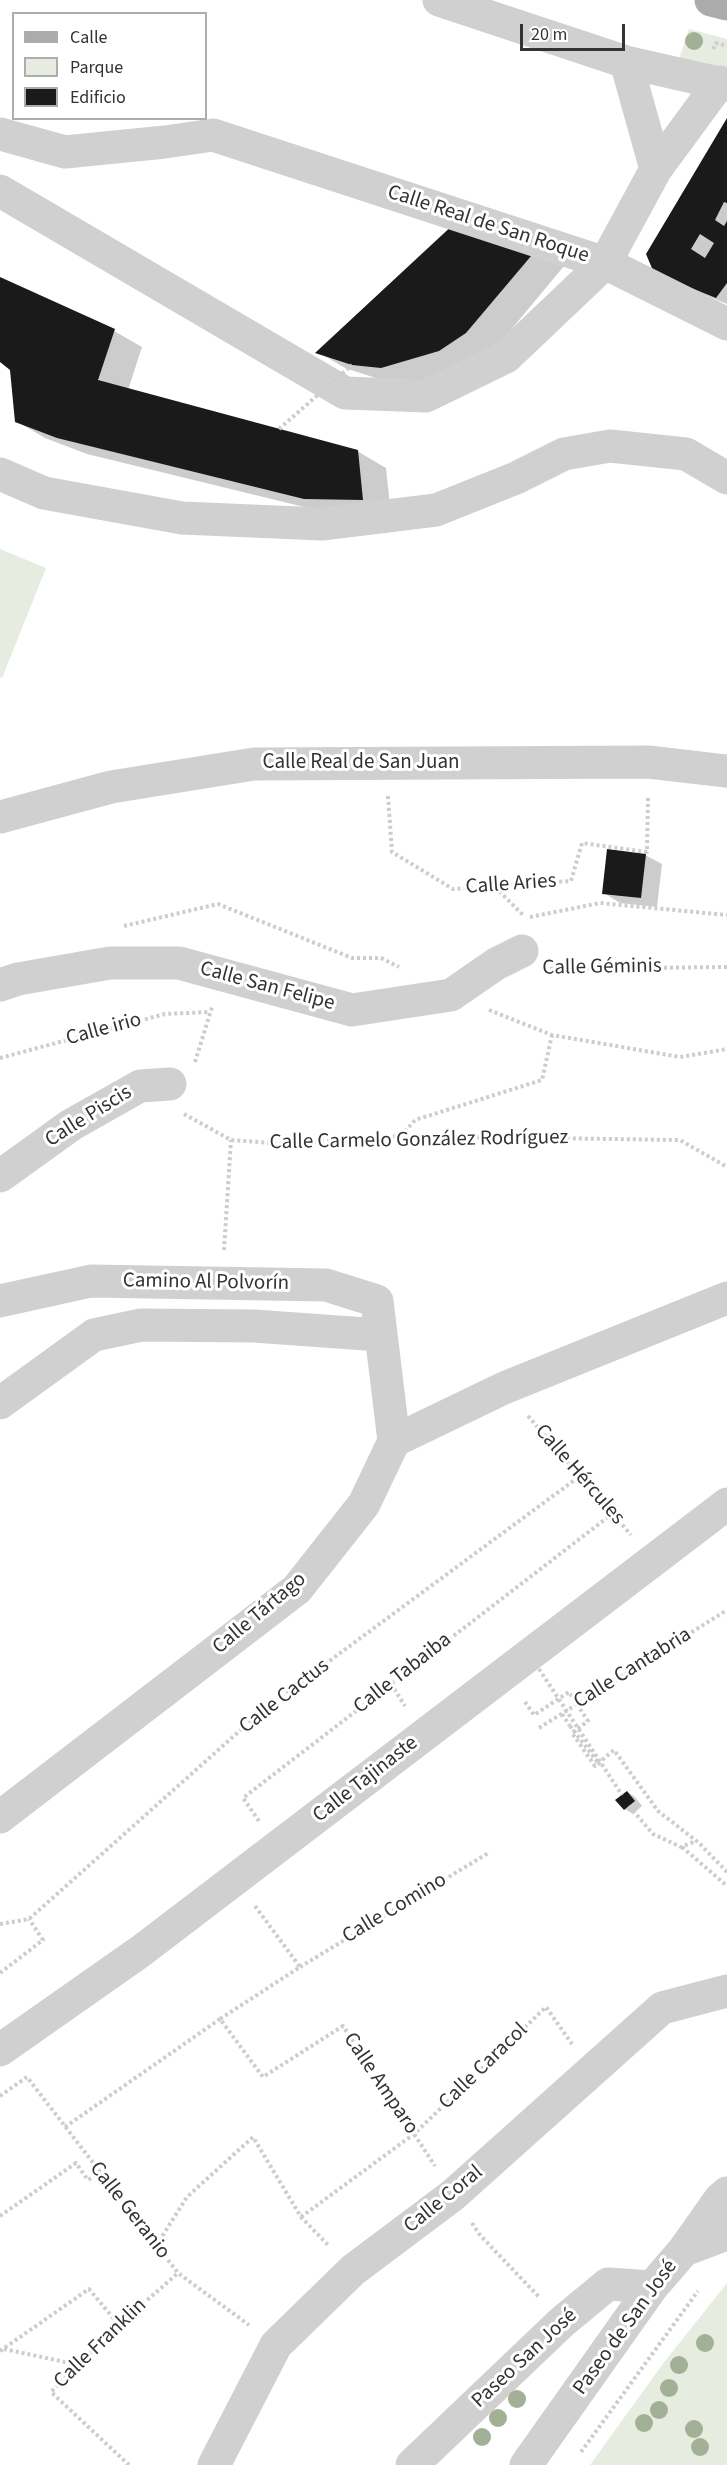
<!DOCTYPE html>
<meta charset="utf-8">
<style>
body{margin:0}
#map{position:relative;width:727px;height:2465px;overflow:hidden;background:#fff;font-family:"Source Sans 3",sans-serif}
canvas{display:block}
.legend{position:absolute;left:12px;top:12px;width:195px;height:108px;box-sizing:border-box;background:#fff;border:2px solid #adadad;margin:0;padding:8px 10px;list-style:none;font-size:18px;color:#333}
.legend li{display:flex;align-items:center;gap:12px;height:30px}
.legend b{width:30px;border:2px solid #adadad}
.scale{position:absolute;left:520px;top:24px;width:105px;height:27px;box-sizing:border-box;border:3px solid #333;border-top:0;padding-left:8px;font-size:18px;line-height:21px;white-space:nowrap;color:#333;-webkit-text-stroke:4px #fff;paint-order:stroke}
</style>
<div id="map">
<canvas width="727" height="2465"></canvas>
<ul class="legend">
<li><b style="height:8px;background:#ababab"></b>Calle</li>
<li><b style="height:16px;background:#e6ecdf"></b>Parque</li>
<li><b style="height:16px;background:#1a1a1a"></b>Edificio</li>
</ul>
<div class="scale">20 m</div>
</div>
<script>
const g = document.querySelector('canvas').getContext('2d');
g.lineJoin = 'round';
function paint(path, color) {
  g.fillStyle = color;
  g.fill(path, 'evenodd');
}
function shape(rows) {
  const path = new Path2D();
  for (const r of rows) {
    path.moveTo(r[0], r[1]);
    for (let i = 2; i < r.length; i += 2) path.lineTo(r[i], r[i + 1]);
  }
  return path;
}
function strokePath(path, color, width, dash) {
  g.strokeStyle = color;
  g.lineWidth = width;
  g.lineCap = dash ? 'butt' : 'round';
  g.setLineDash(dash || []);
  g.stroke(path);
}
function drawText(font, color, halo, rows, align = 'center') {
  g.font = font + ' "Source Sans 3",sans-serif';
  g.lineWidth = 6;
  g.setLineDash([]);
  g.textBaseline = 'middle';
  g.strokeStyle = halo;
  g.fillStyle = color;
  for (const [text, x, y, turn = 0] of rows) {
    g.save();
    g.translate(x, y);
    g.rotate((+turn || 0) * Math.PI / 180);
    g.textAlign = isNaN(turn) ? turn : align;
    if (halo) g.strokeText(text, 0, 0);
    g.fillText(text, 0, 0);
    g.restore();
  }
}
paint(shape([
 [689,29,727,39,727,73,679,59],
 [0,549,46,568,2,678,0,677],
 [727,2283,727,2465,590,2465,662,2365]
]), '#e6ecdf');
paint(shape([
 [727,121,727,304,673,282],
 [457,223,564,266,495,349,468,366,410,384,382,380,345,368,318,352],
 [0,278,114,331,142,347,128,390,357,451,386,468,391,515,333,514,87,454,45,438,16,421,12,369,0,360],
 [645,855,662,864,657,907,620,903,604,893],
 [627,1792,635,1797,642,1806,633,1814,625,1809]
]), '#0003');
paint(shape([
 [727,118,727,203,724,202,715,220,724,226,727,221,727,283,716,298,654,273,646,254],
 [700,234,714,243,705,258,691,249],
 [456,222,537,249,466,333,439,351,381,368,352,365,315,353],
 [0,277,115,329,98,380,358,450,363,500,304,499,57,438,15,422,10,370,0,362],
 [607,849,646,854,641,898,602,894],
 [627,1791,635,1801,624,1810,615,1800]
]), '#1a1a1a');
strokePath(shape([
 [713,49,716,43,727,46],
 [388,796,392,852,453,889,571,881,582,843,647,852,648,797],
 [495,887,524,916],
 [530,917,600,903,727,915],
 [124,926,218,904,352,958,381,958,399,967],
 [550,969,727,967],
 [489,1010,552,1035,680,1057,727,1049],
 [0,1058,165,1014,209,1012],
 [195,1062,212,1007],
 [184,1114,231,1140,285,1144,400,1136,680,1140,727,1167],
 [401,1136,415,1120,542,1080,552,1035],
 [224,1250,231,1140],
 [528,1416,631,1535],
 [391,1684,405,1706],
 [525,1702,534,1715,569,1692,588,1721,572,1733,595,1766,614,1750,658,1811,699,1843,727,1872],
 [562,1714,570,1726],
 [539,1728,727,1610],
 [629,1806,653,1834,681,1847,696,1841],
 [259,1821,243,1798,612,1514],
 [682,1847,727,1886],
 [255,1906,300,1967,220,2019,263,2077,343,2026,435,2166],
 [0,1924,29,1919,263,1710,580,1476],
 [300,1967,490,1852],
 [0,1973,43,1940,29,1919],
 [0,2096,27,2077,178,2273,249,2325],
 [65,2127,220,2019],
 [0,2216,76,2163,88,2180,99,2173],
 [301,2217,414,2134,546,2007,572,2044],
 [472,2223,479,2234,539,2297],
 [156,2246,187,2197,253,2137,301,2217,329,2246],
 [4,2349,79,2365],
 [0,2351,89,2289,119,2325],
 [581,2452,698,2291],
 [129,2465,51,2392,119,2325,178,2273]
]), '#cdcdcd', 4, [3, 3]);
strokePath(shape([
 [439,0,626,62,727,85],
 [626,62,656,169],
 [0,134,65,152,165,142,213,135,605,263,727,324],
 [0,191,345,393,426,396,506,357,605,263,656,169,720,82],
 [0,474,44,493,182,518,322,524,436,510,516,478,564,454,610,446,686,454,727,478],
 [0,817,111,787,254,764,648,762,727,771],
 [0,985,18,979,110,963,179,963,352,1010,451,995,496,964,522,951],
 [0,1176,71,1125,140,1086,170,1084],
 [0,1301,91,1281,326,1285,377,1301,394,1441,364,1504,297,1589,0,1817],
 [0,1403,94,1335,141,1325,254,1326,380,1335],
 [394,1441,504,1388,727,1298],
 [0,2050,141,1951,727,1504],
 [684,2250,727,2234],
 [214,2465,276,2345,353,2270,453,2195,662,2008,727,1991],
 [412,2465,562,2322,608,2284,652,2287],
 [526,2465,652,2287,684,2250,720,2199,727,2193]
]), '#d0d0d0', 33);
strokePath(shape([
 [711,0,727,4]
]), '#ababab', 33);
strokePath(shape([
 [279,429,352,365],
 [539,1669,622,1795],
 [570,1726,600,1765]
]), '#cdcdcd', 4, [3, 3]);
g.fillStyle = '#a2b095';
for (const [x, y] of [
 [694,41],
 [705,2343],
 [679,2365],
 [669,2388],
 [517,2399],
 [659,2410],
 [498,2418],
 [644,2423],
 [694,2429],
 [482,2437],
 [700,2447]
]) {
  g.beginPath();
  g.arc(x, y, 9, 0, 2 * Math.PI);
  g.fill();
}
drawText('21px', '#333', '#fff', [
 ["Calle Real de San Roque",488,225,18],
 ["Calle Real de San Juan",361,763],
 ["Calle Aries",511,885,-4],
 ["Calle Géminis",602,968,-1],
 ["Calle San Felipe",267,987,15],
 ["Calle irio",104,1030,-15],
 ["Calle Piscis",89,1117,-32],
 ["Calle Carmelo González Rodríguez",419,1141,-1],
 ["Camino Al Polvorín",206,1283,1],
 ["Calle Hércules",579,1475,49],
 ["Calle Tártago",260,1614,-40],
 ["Calle Cantabria",633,1669,-32],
 ["Calle Tabaiba",403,1674,-38],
 ["Calle Cactus",285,1697,-38],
 ["Calle Tajinaste",366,1780,-38],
 ["Calle Comino",395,1909,-31],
 ["Calle Caracol",484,2067,-44],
 ["Calle Amparo",380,2084,56],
 ["Calle Coral",444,2200,-39],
 ["Calle Geranio",129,2211,52],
 ["Paseo de San José",626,2328,-54],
 ["Calle Franklin",101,2344,-44],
 ["Paseo San José",525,2359,-43]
]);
</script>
